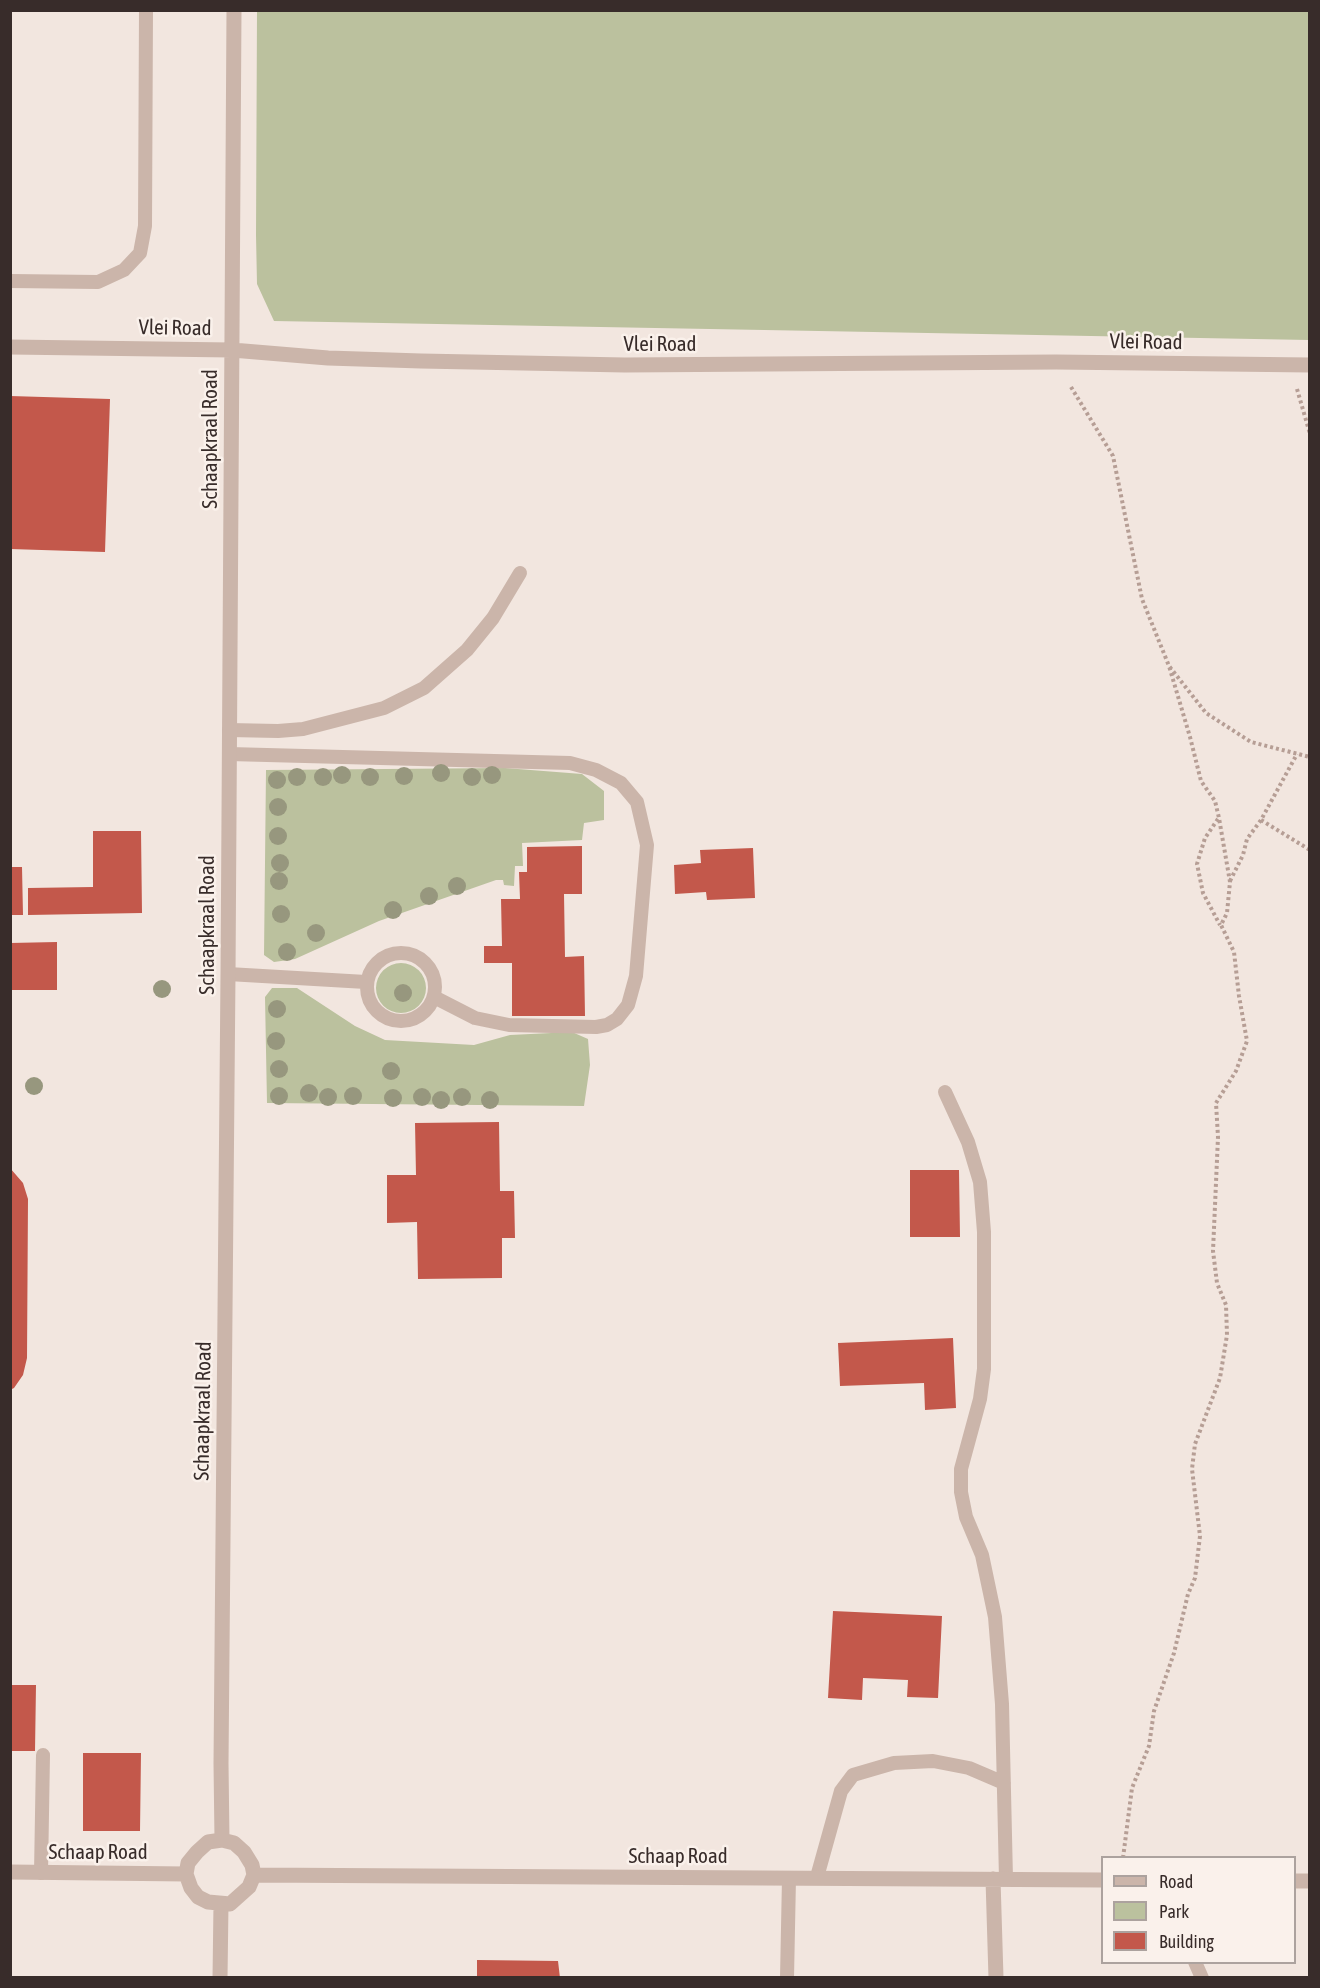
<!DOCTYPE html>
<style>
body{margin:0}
#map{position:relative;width:1320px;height:1988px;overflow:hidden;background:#f2e6df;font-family:"Asap Condensed",sans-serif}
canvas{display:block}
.frame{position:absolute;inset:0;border:12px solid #382c2a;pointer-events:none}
.legend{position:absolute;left:1101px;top:1856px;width:195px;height:108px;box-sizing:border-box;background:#faf1eb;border:2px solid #aca29e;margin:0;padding:8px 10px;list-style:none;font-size:18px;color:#382c2a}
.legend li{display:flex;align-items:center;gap:12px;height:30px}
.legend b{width:30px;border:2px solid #aca29e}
</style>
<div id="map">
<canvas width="1320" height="1988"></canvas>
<div class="frame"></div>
<ul class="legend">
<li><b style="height:8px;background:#cbb5aa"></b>Road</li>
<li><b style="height:16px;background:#bbc19e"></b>Park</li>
<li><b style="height:16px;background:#c3584b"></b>Building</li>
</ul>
</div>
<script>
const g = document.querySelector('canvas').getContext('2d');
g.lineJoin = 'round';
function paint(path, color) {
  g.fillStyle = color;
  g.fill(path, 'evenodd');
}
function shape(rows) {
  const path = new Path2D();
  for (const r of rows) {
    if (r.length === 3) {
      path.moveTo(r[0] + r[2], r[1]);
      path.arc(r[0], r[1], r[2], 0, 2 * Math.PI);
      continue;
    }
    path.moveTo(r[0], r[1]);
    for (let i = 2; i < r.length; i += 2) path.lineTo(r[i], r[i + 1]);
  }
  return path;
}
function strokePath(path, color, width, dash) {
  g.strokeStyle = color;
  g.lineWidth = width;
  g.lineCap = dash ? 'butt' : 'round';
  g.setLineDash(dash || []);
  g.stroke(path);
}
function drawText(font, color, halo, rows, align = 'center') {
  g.font = font + ' "Asap Condensed",sans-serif';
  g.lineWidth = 5;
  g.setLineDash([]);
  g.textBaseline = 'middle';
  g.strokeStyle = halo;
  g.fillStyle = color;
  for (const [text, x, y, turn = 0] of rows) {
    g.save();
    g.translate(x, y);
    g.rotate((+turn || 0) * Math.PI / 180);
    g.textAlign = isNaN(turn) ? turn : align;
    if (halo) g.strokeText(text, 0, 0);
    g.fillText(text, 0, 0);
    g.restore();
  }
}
paint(shape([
 [257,11,1309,11,1309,340,274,321,257,284,256,235],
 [505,768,582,774,604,791,604,820,584,823,582,840,522,843,523,866,515,866,514,886,504,885,503,880,496,880,379,921,295,959,274,962,264,955,266,770],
 [401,988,25],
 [272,988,297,988,355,1026,385,1040,474,1045,510,1035,572,1032,588,1039,590,1065,584,1106,267,1103,265,997]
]), '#bbc19e');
paint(shape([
 [10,396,110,399,105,552,10,549],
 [93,831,141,831,142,913,28,915,28,888,93,887],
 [582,846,582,894,564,894,565,957,584,956,585,1016,512,1016,512,963,484,963,484,946,502,946,501,899,520,899,519,872,527,872,527,847],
 [753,848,755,898,707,900,706,892,675,894,674,865,701,863,700,850],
 [10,867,22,867,23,915,10,915],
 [57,942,57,990,10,990,10,943],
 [499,1122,500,1191,514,1191,515,1238,502,1238,502,1278,418,1279,417,1222,387,1223,387,1175,416,1175,415,1123],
 [10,1168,23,1183,28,1199,27,1358,23,1375,14,1388,10,1390],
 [910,1170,959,1170,960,1237,910,1237],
 [953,1338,956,1408,925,1410,924,1383,840,1386,838,1343],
 [833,1611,942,1616,938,1698,907,1697,908,1680,863,1678,862,1700,828,1698],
 [10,1685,36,1685,35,1751,10,1751],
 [83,1753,141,1753,140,1831,83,1831],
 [477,1960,558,1961,560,1978,477,1978]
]), '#c3584b');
strokePath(shape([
 [1071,387,1113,456,1142,599,1169,666,1206,713,1251,742,1310,757],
 [1297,389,1310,434],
 [1218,819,1205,838,1197,864,1203,893,1220,925],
 [1261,820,1310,850],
 [1230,881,1243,855,1247,839,1261,820,1297,754],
 [1123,1858,1132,1788,1149,1746,1154,1711,1174,1653,1188,1594,1195,1578,1200,1536,1192,1469,1195,1444,1220,1378,1227,1335,1226,1305,1217,1283,1213,1251,1218,1137,1216,1103,1236,1071,1247,1041,1239,996,1234,952,1221,925,1227,913,1230,882,1219,818,1215,801,1201,781,1190,737,1169,666]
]), '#b69e95', 4, [3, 3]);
strokePath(shape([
 [10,281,98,282,124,270,140,253,145,226,146,10],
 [229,730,278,731,303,729,384,708,424,688,467,650,493,618,520,573],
 [229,754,570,763,596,770,621,783,637,802,647,845,636,976,628,1005,617,1019,607,1025,596,1027,509,1025,475,1018,434,997],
 [401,987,34],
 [228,974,366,982],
 [945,1092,968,1142,980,1182,984,1232,984,1369,980,1399,961,1469,961,1492,966,1517,982,1555,995,1617,1002,1704,1006,1879],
 [41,1873,43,1755],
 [817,1877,841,1791,853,1775,894,1763,933,1761,969,1768,1004,1783],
 [1195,1962,1202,1978],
 [787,1978,789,1878]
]), '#cbb5aa', 14);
strokePath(shape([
 [10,347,232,350,328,358,421,361,625,365,1056,362,1310,365],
 [222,1840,221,1763,228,974,234,10],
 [222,1840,234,1843,244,1852,252,1865,254,1875,249,1887,230,1904,208,1902,198,1897,191,1888,186,1874,188,1863,197,1852,208,1842,222,1840],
 [10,1872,186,1874],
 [254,1875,1102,1880],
 [993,1879,996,1978],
 [1294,1881,1310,1881],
 [220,1978,221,1904]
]), '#cbb5aa', 15);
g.fillStyle = '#97977e';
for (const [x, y] of [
 [441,773],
 [342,775],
 [492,775],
 [404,776],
 [297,777],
 [323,777],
 [370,777],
 [472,777],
 [277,780],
 [278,807],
 [278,836],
 [280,863],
 [279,881],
 [457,886],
 [429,896],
 [393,910],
 [281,914],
 [316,933],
 [287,952],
 [162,989],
 [403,993],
 [277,1009],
 [276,1041],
 [279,1069],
 [391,1071],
 [34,1086],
 [309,1093],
 [279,1096],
 [353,1096],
 [328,1097],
 [422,1097],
 [462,1097],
 [393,1098],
 [441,1100],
 [490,1100]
]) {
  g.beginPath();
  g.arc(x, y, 9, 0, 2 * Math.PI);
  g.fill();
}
drawText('21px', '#382c2a', '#faf1eb', [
 ["Vlei Road",175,328,1],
 ["Vlei Road",1146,342,1],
 ["Vlei Road",660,344],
 ["Schaapkraal Road",210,439,-90],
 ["Schaapkraal Road",207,925,-90],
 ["Schaapkraal Road",203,1411,-89],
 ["Schaap Road",98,1852],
 ["Schaap Road",678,1856]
]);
</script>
